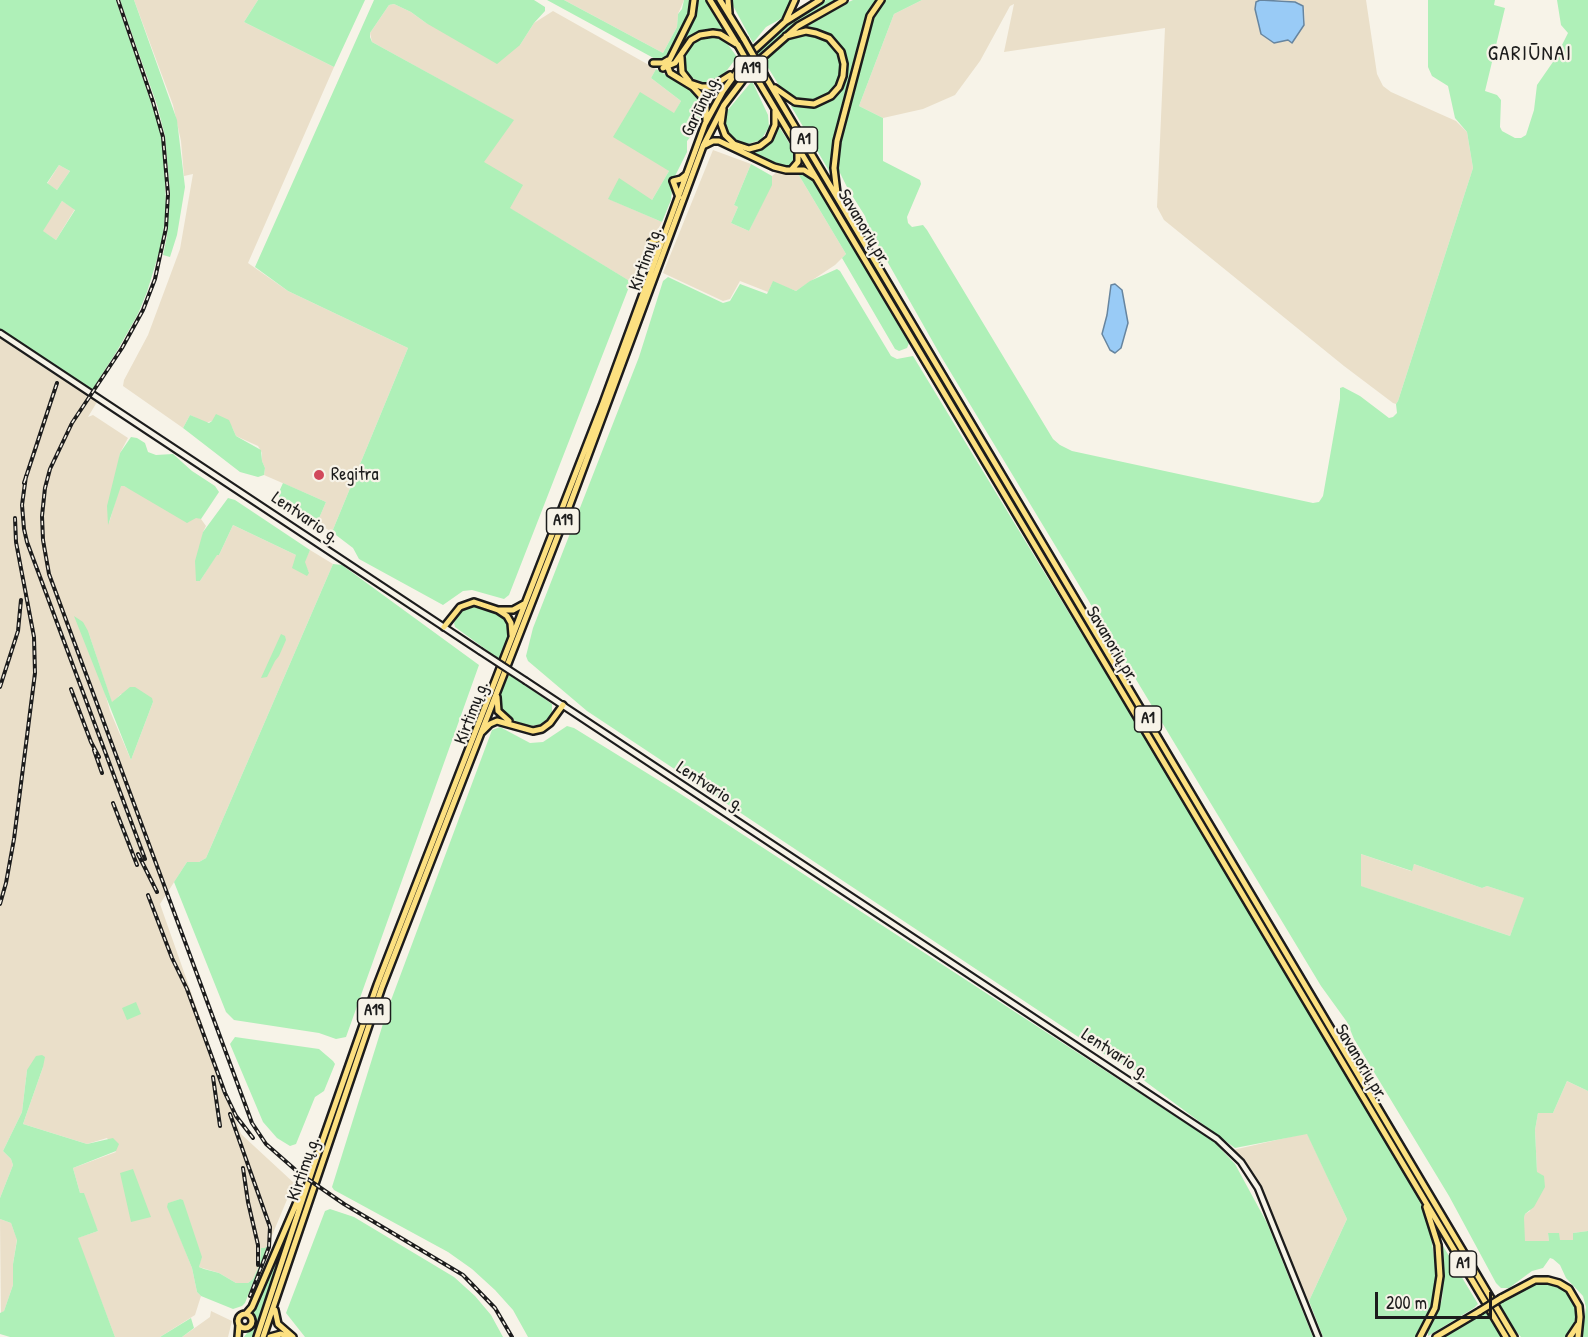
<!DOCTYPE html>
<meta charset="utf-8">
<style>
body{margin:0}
#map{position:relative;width:1588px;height:1337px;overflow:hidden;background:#f7f3e8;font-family:"Patrick Hand",sans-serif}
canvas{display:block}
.scale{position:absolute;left:1375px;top:1292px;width:117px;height:27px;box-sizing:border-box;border:3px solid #1c1c1c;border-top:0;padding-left:8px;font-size:18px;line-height:21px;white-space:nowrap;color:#1c1c1c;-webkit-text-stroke:4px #f7f3e8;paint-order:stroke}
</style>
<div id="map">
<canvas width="1588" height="1337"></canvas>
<div class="scale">200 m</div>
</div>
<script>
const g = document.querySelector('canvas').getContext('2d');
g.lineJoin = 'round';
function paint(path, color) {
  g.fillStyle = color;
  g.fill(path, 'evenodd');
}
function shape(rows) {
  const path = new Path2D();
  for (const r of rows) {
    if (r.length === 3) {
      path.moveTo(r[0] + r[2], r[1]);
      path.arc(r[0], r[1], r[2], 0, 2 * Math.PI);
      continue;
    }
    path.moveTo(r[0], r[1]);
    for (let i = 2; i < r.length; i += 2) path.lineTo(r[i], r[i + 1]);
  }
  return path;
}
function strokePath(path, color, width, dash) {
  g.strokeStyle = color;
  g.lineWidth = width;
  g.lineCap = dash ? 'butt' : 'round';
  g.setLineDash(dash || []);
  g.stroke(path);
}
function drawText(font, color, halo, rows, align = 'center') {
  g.font = font + ' "Patrick Hand",sans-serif';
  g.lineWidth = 4.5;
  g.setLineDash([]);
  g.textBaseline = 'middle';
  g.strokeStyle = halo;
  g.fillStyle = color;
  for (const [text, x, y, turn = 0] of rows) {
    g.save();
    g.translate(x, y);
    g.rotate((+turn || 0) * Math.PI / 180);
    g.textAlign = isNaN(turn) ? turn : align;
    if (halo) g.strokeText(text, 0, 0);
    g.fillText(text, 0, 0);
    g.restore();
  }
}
paint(shape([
 [134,0,258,0,244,22,334,67,248,263,288,291,408,348,332,532,317,523,326,502,264,475,265,468,262,461,262,453,258,446,236,436,232,427,212,421,205,423,190,415,183,428,123,386,124,380,148,335,180,249,193,174,184,176,181,141,173,105],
 [564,0,684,0,678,14,677,27,663,53],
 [922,0,1260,0,1255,9,1258,25,1260,31,1274,43,1288,40,1290,42,1304,25,1305,20,1304,8,1298,2,1282,0,1366,0,1377,74,1383,86,1391,92,1456,121,1467,132,1473,168,1398,401,1396,404,1393,403,1344,366,1164,220,1157,207,1165,28,1004,52,1014,4,1010,6,980,61,955,95,923,109,883,118,859,106,894,14],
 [394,4,411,12,426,23,520,45,534,23,553,11,656,69,651,78,681,101,674,114,640,93,669,171,652,200,609,199,662,222,651,242,651,251,636,285,509,208,483,162,513,120,372,42,370,33,389,5],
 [713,150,751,164,734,205,738,207,731,223,749,231,771,185,772,176,778,171,797,172,846,254,835,265,796,291,773,282,768,292,740,281,730,299,723,301,663,273],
 [59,165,70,171,57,190,47,184],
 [62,201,75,209,56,240,42,231],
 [0,338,97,402,88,417,93,415,128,438,120,453,109,523,120,486,124,486,201,519,206,526,203,532,200,581,217,554,219,555,233,525,296,555,309,573,304,562,310,550,333,564,206,858,199,862,187,862,160,904,241,1134,294,1183,268,1245,266,1248,261,1249,260,1264,253,1279,248,1283,236,1283,219,1273,199,1267,201,1257,180,1199,169,1203,168,1207,192,1268,197,1292,201,1296,195,1315,160,1337,115,1337,77,1238,98,1231,80,1193,73,1168,116,1152,107,1138,87,1144,23,1124,43,1067,27,1070,22,1112,3,1151,11,1159,13,1165,0,1198],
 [88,631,112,703,121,694,153,702,131,760,110,711],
 [1361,854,1411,871,1414,864,1482,888,1487,886,1525,898,1510,936,1360,886],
 [1567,1081,1588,1091,1588,1231,1573,1233,1573,1240,1560,1240,1548,1233,1549,1241,1524,1241,1524,1218,1525,1214,1530,1211,1537,1172,1535,1130,1538,1113,1553,1113],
 [1307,1133,1347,1219,1309,1301,1307,1302,1260,1187,1248,1167,1233,1150],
 [0,1219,11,1223,17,1239,13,1264,13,1285,4,1311,1,1313],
 [211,1311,232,1321,228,1337,182,1337,210,1317]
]), '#eadfc9');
paint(shape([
 [0,0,116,0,159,126,164,152,165,179,166,207,162,243,147,292,138,314,117,351,92,390,0,329],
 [59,165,70,171,57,190,47,183],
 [62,201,75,210,56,240,43,231],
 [120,0,134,0,177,120,185,187,177,235,170,257,163,255,167,236,170,192,165,136,157,105],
 [258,0,365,0,334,67,244,22],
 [374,0,534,0,545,7,545,11,534,23,520,45,497,64,426,23,411,12,394,4,389,5,370,33,370,37,372,42,514,120,484,162,523,185,510,208,628,280,629,287,509,595,504,599,472,590,463,591,443,605,359,559,353,548,332,532,408,348,288,291,255,267],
 [547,0,564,0,663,53,677,27,678,14,682,9,684,0,692,0,691,11,685,28,664,61,659,61],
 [696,0,706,0,723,31,709,31,698,34,688,40,676,59,672,57,694,15],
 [730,0,793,0,784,17,766,27,753,43],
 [826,0,837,0,799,22,760,55,730,92,708,127,725,91,757,50,787,24],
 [853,0,878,0,866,21,862,35,831,159,832,176,791,106,795,105,806,107,820,105,829,101,842,85,846,74,846,61,842,50,829,35,813,30,799,30,836,8],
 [886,0,922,0,894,14,859,106,883,118,883,161,920,180,921,184,907,217,908,223,912,227,923,225,927,230,1053,439,1060,445,1072,451,1313,503,1319,502,1323,496,1340,399,1340,388,1343,387,1360,396,1389,418,1393,417,1397,413,1396,404,1398,401,1473,168,1467,132,1455,118,1448,86,1432,76,1428,67,1428,0,1495,0,1494,5,1505,8,1485,91,1497,95,1501,100,1500,127,1502,131,1515,138,1521,138,1526,135,1534,110,1537,85,1555,59,1568,33,1561,25,1557,0,1588,0,1588,1091,1567,1081,1553,1113,1538,1113,1535,1130,1537,1172,1544,1176,1545,1187,1534,1207,1525,1214,1524,1218,1525,1241,1549,1241,1548,1233,1559,1233,1560,1240,1573,1240,1573,1233,1588,1231,1588,1337,1582,1337,1586,1307,1583,1296,1566,1278,1560,1265,1553,1259,1550,1258,1543,1268,1532,1271,1509,1288,1501,1288,1496,1283,1449,1196,1354,1039,1347,1022,1321,986,942,358,870,231,865,216,848,189,839,171,839,152,871,23],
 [1361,854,1412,871,1414,864,1482,888,1487,886,1524,898,1510,936,1361,886],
 [809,33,829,40,839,53,842,68,840,77,834,89,829,95,814,102,797,101,783,92,764,61,788,40,795,36],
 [708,35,719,36,724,39,737,57,721,78,706,83,694,79,689,75,682,62,682,58,689,45,696,39],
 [656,69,696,93,702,100,700,118,694,133,687,141,687,152,673,180,671,200,662,222,608,199,619,178,652,200,669,171,613,137,640,92,674,113,681,101,651,78],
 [752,81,768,115,769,127,761,140,748,144,740,142,728,134,724,121,727,111],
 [778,125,796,154,797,158,792,167,781,167,767,161,761,158,753,150,773,137],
 [751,164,772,176,772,185,749,231,731,223,738,207,734,205],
 [797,172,802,172,810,176,909,343,907,348,899,351,895,349,842,258,846,254],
 [837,269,840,271,891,356,897,359,913,356,1160,763,1419,1199,1429,1223,1437,1276,1433,1305,1428,1317,1415,1337,1323,1337,1309,1301,1347,1219,1307,1134,1235,1148,1146,1082,1134,1070,1107,1056,587,711,528,661,526,656,533,628,639,357,663,281,668,277,723,303,730,301,740,284,767,294,773,281,796,291,810,281],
 [216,414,229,420,236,436,261,450,262,461,265,468,264,475,258,477,240,472,183,428,190,415,209,423,212,421],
 [131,437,137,438,145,443,148,452,156,455,173,454,192,471,215,486,219,492,201,519,196,518,187,523,124,486,121,486,108,525,107,506,120,453],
 [283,483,326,502,317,523,280,499,278,494],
 [228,498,235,500,310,550,305,562,309,573,307,576,292,568,296,555,233,525,219,555,217,555,200,581,196,581,195,561,203,532],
 [333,564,342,565,479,665,346,1037,336,1039,319,1033,234,1020,226,1012,174,882,187,862,199,862,206,858],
 [471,606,478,606,501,615,509,622,510,631,499,659,455,627,454,623,461,611],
 [74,616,83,622,88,631,112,702,130,687,135,687,152,698,153,702,131,760],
 [281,634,285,636,286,640,279,656,275,661,267,677,261,678],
 [509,674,552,704,552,713,543,724,529,726,505,717,501,713,498,701],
 [567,726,574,728,676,791,1213,1141,1235,1164,1267,1223,1313,1337,528,1337,513,1310,495,1290,472,1269,448,1252,334,1190,332,1187,387,1011,492,730,500,727,530,743,543,742],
 [136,1002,141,1014,127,1020,122,1008],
 [235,1037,319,1049,333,1061,335,1064,324,1091,315,1097,296,1144,290,1146,277,1138,263,1122,230,1044],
 [42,1055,45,1057,43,1067,23,1124,87,1144,113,1138,119,1144,116,1151,73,1168,80,1193,84,1193,98,1231,78,1238,115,1337,10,1337,0,1334,0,1313,4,1311,13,1285,13,1264,17,1240,11,1223,0,1219,0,1198,13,1165,11,1159,3,1151,22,1112,27,1070,36,1056],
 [133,1169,151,1217,131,1222,120,1173],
 [180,1199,183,1200,202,1257,199,1267,204,1269,219,1273,236,1283,248,1283,253,1279,260,1264,261,1248,265,1248,268,1245,245,1303,242,1306,233,1309,201,1296,197,1292,192,1268,167,1207,168,1203],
 [330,1209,354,1217,454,1277,475,1296,491,1315,503,1337,305,1337,286,1313,325,1211],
 [293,1215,253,1337,244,1337,254,1324,254,1320,252,1315],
 [1443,1246,1478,1304,1474,1308,1428,1336,1428,1332,1442,1300,1444,1276],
 [1548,1283,1562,1288,1572,1299,1576,1309,1574,1327,1568,1337,1521,1337,1514,1329,1497,1304,1527,1286],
 [1486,1310,1502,1337,1441,1337],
 [191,1318,194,1328,182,1337,160,1337]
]), '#aff0b8');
const water = shape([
 [1260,0,1295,2,1303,6,1304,25,1292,43,1288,40,1274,43,1261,34,1255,9,1256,2,1260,0],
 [1115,284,1122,290,1128,323,1121,348,1115,353,1110,350,1102,334,1107,315,1111,285,1115,284]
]);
paint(water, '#99cbf6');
strokePath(water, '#67859f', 1.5);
const secondary = shape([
 [0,333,480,651],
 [526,681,1217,1139,1241,1162,1258,1188,1318,1337]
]);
const trunk = shape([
 [694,0,692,15,667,65,670,73,693,87,704,99,706,107,706,121],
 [710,0,737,44],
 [720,0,744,39],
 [728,0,729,13],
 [786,20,795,0],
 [681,57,682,72,689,81],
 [653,63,663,63,668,60],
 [663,68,675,63,691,40,700,35,713,33,720,34,738,45],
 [765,76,1514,1337],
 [759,82,1506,1337],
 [690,83,702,87,711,87,730,75],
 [775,88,795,102,814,104,831,96,839,87,843,76,844,64,841,52,829,38,816,33,806,31,786,36],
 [723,109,721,124,725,135,734,144,749,149,760,146,769,139,775,125,775,111],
 [705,145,713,141,719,141,774,167,786,170,804,170,815,177],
 [792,169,798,162,798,149],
 [837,193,834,168,837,141,870,16,881,0],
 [679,197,673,181,681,179,686,175],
 [657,254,656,247,651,242,663,237],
 [499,610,513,610,524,604],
 [444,627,460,607,474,602,498,610,507,616,511,623,512,635],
 [497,697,498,711,509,721],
 [482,732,490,724,497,721,533,731,542,729,550,723,563,705],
 [1501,1298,1535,1280,1548,1280,1559,1283,1569,1289,1579,1306,1580,1317,1578,1337],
 [275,1310,278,1324,293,1337],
 [245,1321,7],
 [246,1314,252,1307,303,1188],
 [238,1337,239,1325],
 [257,1337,314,1165,377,985,603,403,705,124,723,91,749,55,785,22,820,0],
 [263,1337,382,987,569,507,703,146,724,105,755,64,798,26,844,0],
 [270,1337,281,1334,289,1337],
 [1420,1337,1435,1308,1440,1276,1438,1245,1426,1207],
 [1436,1337,1480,1311],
 [1570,1337,1578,1325]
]);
strokePath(secondary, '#1c1c1c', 9);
strokePath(trunk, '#1c1c1c', 10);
strokePath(secondary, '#f7f3e8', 4.5);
strokePath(trunk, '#fce080', 5);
const rail = shape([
 [118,0,153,102,163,137,168,194,166,228,155,279,143,310,122,348,72,423,50,469,45,488,42,516,43,540,49,574,252,1123,266,1144,299,1173,344,1204,463,1275,495,1308,512,1337],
 [26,476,22,505,24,529,27,542,145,859],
 [24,483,57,383],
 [0,687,18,631,21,600],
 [71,689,91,742,99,757],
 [94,750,102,773],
 [113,803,137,865],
 [138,854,157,892],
 [148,895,172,958,187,989,225,1093,236,1116,253,1138],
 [0,904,6,883,14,839,35,673,34,637,16,542,15,518],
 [213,1077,220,1126],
 [230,1114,270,1227,269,1247,250,1296],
 [243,1168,248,1202,258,1245,258,1265]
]);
strokePath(rail, '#1c1c1c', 4);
strokePath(rail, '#f7f3e8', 1.5, [4.5]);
const secondaryBridge = shape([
 [480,651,526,681]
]);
const trunkBridge = shape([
 [744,39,765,76],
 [738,45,759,82],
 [1480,1311,1501,1298]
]);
strokePath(secondaryBridge, '#1c1c1c', 9, []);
strokePath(trunkBridge, '#1c1c1c', 10, []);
strokePath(secondaryBridge, '#f7f3e8', 4.5);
strokePath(trunkBridge, '#fce080', 5);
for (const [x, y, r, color] of [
 [319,475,6,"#d1495b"]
]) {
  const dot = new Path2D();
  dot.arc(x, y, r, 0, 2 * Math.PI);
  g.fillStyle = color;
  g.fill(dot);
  strokePath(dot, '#f7f3e8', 2);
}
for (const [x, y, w] of [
 [751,69,33],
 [804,140,27],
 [563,521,33],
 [1148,719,27],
 [374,1011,33],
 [1463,1264,27]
]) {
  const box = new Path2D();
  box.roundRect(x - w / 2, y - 13, w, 26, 4.5);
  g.fillStyle = '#f7f3e8';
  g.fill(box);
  strokePath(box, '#1c1c1c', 1.5);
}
drawText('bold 16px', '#1c1c1c', null, [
 ["A19",751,69],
 ["A1",804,140],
 ["A19",563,521],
 ["A1",1148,719],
 ["A19",374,1011],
 ["A1",1463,1264]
]);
drawText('18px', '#1c1c1c', '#f7f3e8', [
 ["Gariūnų g.",701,106,-64],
 ["Savanorių pr.",864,228,59],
 ["Kirtimų g.",646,259,-70],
 ["Lentvario g.",305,518,34],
 ["Savanorių pr.",1112,645,59],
 ["Kirtimų g.",472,713,-69],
 ["Lentvario g.",710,787,33],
 ["Lentvario g.",1115,1054,33],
 ["Savanorių pr.",1361,1063,59],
 ["Kirtimų g.",304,1169,-71]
]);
drawText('18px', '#1c1c1c', '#f7f3e8', [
 ["Regitra",331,475]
], 'left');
g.letterSpacing = '1.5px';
drawText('21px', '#1c1c1c', '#f7f3e8', [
 ["GARIŪNAI",1530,54]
]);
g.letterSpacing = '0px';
</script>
